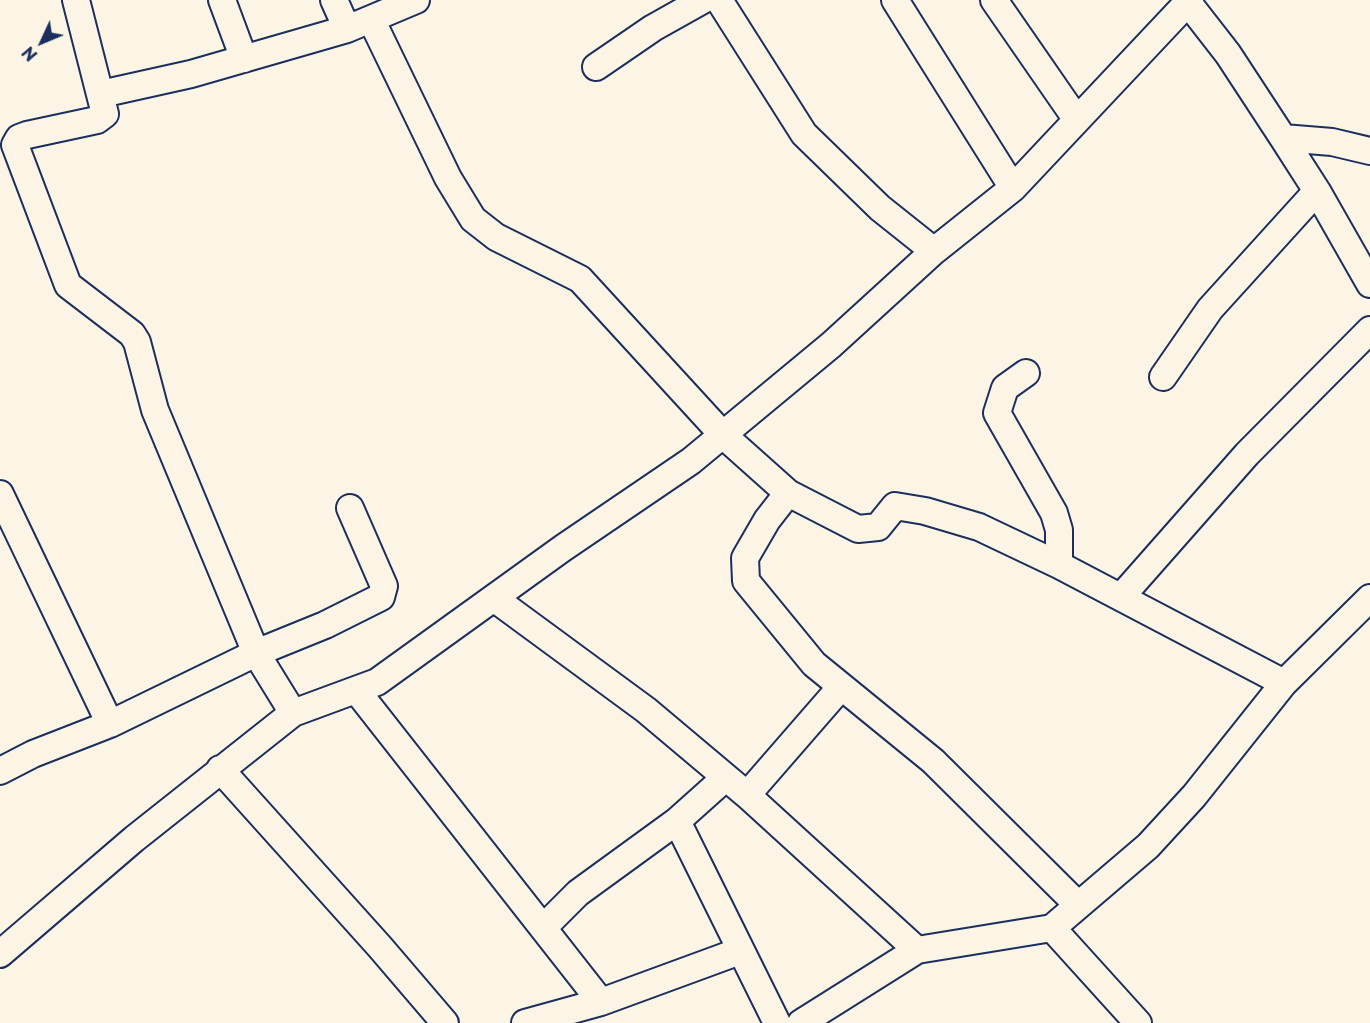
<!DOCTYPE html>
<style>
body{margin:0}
#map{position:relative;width:1370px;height:1023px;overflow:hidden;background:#fcf5e5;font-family:"Playpen Sans",sans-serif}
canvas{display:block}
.north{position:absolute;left:12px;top:12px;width:60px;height:60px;-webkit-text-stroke:4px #fcf5e5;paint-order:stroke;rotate:226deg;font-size:16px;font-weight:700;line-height:24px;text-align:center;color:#1b2f5e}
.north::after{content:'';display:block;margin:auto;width:21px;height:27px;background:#1b2f5e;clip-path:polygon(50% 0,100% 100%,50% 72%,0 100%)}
</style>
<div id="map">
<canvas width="1370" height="1023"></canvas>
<div class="north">N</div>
</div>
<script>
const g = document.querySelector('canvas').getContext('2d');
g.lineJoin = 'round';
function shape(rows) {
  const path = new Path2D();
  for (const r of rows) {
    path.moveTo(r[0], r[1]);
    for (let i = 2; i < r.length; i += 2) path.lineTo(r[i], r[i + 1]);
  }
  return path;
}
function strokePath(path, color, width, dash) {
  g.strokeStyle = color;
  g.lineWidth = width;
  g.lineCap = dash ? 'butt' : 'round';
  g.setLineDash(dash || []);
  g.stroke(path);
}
const minor = shape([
 [76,0,105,114,97,120,27,135,19,138,15,145,68,285,132,334,137,342,155,410,256,653,293,713],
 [222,0,244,59],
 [334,0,347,29],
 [719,0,804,134,880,208,934,251],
 [895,0,1013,188],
 [994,0,1077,120],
 [1186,0,1228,54,1283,138,1317,191,1370,284],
 [371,19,448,178,473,219,496,237,580,279,723,435,788,493,858,529,878,527,895,506,925,511,979,527,1059,565,1284,683],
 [596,67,653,28,703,0],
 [101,94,191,74,347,29,416,0],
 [1283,138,1332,142,1370,151],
 [1026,373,1005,388,997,413,1054,513,1059,530,1059,565],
 [1163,377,1210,309,1317,191],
 [788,493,767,520,745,558,746,581,814,664,933,761,1077,904],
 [0,494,110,724],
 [1121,597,1247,454,1370,330],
 [495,599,646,710,747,795,917,950],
 [357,691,601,1002],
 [220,769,380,947,445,1023],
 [0,771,33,754,110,724,256,653,325,625,381,597,384,586,350,508],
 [747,795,840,688],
 [677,821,777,1023],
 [543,928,578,893,677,821,725,778],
 [1052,928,1138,1023],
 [0,954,134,839,293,713,377,682,563,548,691,461,831,345,934,251,1013,188,1190,0],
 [525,1023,601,1002,740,951],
 [801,1023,917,950,1052,928,1148,846,1194,796,1284,683,1370,598]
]);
strokePath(minor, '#1b2f5e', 30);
strokePath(minor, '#fcf5e5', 26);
</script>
